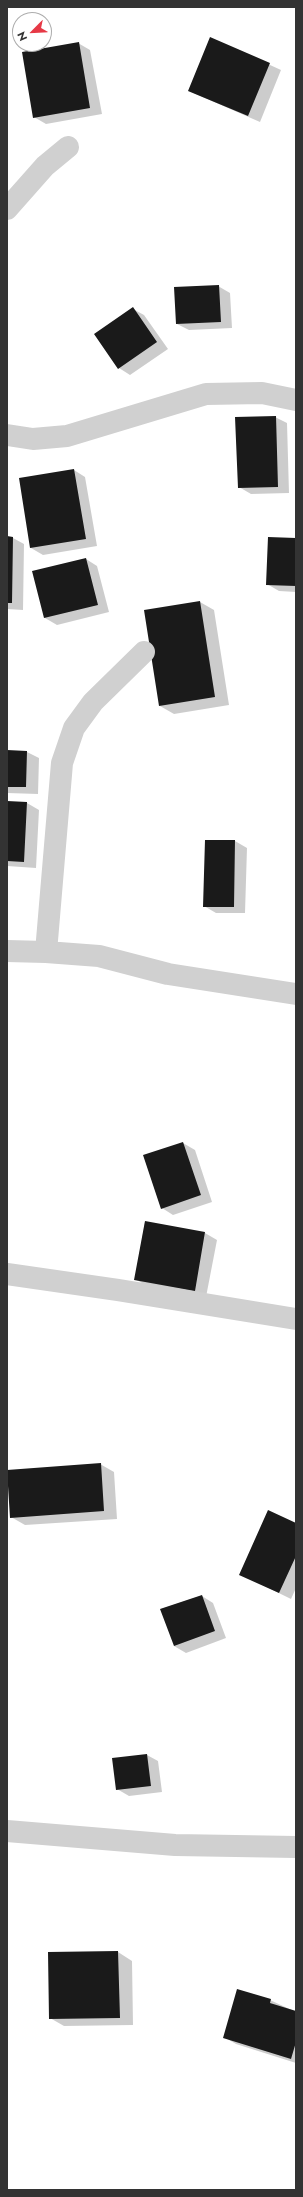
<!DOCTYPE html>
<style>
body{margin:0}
#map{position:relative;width:303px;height:2197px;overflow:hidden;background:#fff;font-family:Jost,sans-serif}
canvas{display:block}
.frame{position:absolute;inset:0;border:8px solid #333;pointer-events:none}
.north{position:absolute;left:12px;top:12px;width:40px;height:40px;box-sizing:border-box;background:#fff;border:1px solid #adadad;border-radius:50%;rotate:246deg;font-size:11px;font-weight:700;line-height:16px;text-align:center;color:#333}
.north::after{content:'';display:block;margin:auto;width:14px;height:18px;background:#e63946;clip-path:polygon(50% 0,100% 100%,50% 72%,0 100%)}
</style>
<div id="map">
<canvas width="303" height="2197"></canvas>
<div class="frame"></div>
<div class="north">N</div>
</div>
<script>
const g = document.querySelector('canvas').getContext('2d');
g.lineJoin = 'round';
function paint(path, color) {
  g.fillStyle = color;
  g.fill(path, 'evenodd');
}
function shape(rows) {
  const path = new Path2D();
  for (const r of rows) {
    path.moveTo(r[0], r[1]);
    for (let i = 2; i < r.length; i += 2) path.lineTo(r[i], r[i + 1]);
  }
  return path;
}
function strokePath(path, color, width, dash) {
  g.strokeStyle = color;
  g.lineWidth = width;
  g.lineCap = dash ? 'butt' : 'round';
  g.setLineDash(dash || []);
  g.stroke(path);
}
paint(shape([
 [211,38,281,70,260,122,189,91],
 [78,43,90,50,102,114,46,124,34,117],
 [218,286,230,293,232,328,189,330,177,324],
 [133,309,144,315,168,349,130,375,119,368],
 [275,417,287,423,289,493,251,494,239,487],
 [74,470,85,477,97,546,43,555,31,548,20,479],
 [7,537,13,538,24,544,23,610,7,609],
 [296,539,296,592,279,591,267,584],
 [86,559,97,566,109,612,57,625,45,618,34,572],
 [200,602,214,610,229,705,174,714,160,706],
 [7,751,27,752,39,758,38,794,7,793],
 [7,802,27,803,39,810,36,868,7,866],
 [235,841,247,848,245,913,216,913,204,906],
 [183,1143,195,1150,212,1202,173,1215,162,1208],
 [145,1222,205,1233,217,1240,206,1297,147,1286,135,1279],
 [100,1464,114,1472,117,1519,25,1525,11,1517],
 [296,1524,296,1588,291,1599,240,1574],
 [202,1596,213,1603,226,1638,186,1653,174,1646],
 [147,1755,158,1761,162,1792,129,1796,117,1789],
 [118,1952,132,1961,133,2025,64,2026,50,2018],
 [270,2000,296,2012,296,2063,236,2044,224,2037]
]), '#0003');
paint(shape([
 [210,37,270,63,248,116,188,91],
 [79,42,90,108,33,118,22,52],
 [219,285,221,322,176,324,174,287],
 [133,307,157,342,118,369,94,334],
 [276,416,278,487,238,488,235,417],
 [74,469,86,539,30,548,19,478],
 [7,536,13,537,12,603,7,603],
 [268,537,296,538,296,586,266,585],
 [86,558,98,605,44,618,32,571],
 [200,601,215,697,159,706,144,610],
 [7,750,27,751,26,787,7,787],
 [7,801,27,802,24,862,7,861],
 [205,840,235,840,234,907,203,907],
 [183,1142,201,1195,161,1209,143,1155],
 [145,1221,205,1232,195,1291,134,1280],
 [101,1463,104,1511,10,1518,7,1470],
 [268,1510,296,1523,296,1556,279,1593,239,1575],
 [202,1595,215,1631,174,1646,160,1609],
 [147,1754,151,1786,116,1790,112,1758],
 [118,1951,120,2018,49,2019,48,1952],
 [237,1989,271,1999,270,2003,296,2011,296,2042,291,2059,223,2038]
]), '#1a1a1a');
strokePath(shape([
 [7,209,45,166,68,147],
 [7,435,33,439,67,436,206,394,262,393,296,400],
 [7,951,46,952,99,956,168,974,296,994],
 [46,952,62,763,74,728,93,702,144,652],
 [7,1274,118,1290,296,1319],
 [7,1831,175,1845,296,1847]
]), '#d0d0d0', 22);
</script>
